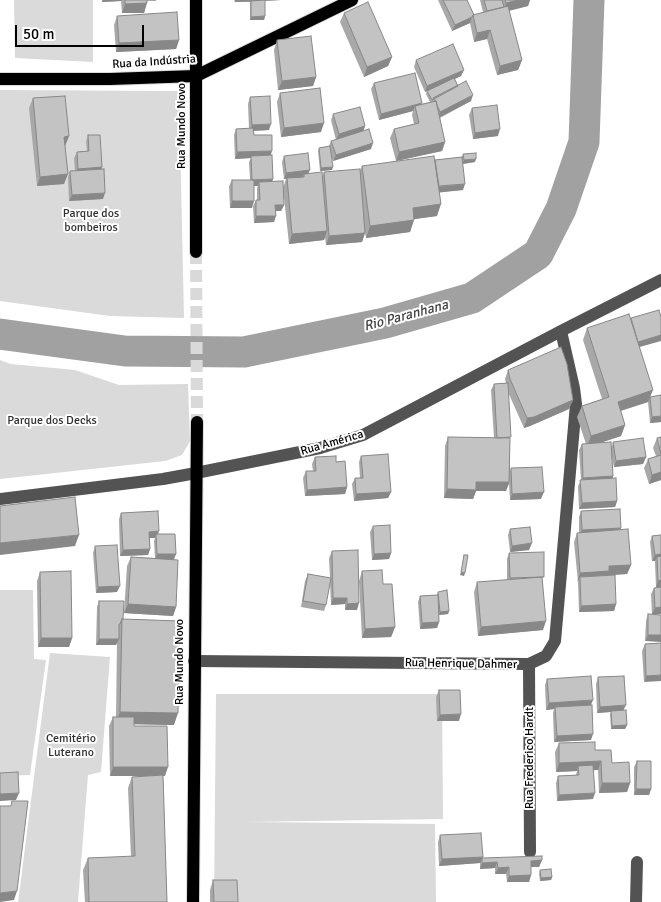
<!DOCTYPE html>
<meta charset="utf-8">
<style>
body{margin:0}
#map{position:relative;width:661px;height:902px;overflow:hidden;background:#fff;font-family:Signika,sans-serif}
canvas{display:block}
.scale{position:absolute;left:15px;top:25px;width:129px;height:22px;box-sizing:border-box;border:2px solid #000;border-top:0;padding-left:6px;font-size:15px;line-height:18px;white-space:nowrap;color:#000;-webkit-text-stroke:4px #fff;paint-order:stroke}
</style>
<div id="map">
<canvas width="661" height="902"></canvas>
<div class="scale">50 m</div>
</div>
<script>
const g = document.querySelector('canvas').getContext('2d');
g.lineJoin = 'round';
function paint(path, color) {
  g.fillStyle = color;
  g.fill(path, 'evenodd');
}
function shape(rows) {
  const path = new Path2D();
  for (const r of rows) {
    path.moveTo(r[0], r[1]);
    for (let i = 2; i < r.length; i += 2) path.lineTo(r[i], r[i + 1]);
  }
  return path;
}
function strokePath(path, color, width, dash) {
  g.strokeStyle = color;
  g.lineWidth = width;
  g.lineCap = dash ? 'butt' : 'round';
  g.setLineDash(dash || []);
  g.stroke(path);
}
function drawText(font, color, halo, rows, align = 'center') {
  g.font = font + ' Signika,sans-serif';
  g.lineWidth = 4;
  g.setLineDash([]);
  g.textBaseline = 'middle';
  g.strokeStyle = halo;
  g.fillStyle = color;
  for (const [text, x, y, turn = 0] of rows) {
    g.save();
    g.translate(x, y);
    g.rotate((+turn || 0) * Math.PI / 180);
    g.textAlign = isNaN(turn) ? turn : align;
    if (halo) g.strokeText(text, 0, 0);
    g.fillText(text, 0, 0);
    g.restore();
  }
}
paint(shape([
 [14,0,93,0,93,62,15,58],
 [0,90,179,91,184,318,110,316,0,301],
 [0,360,11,364,75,370,119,385,188,384,190,441,182,455,165,461,0,479],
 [0,590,33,590,34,659,46,660,30,775,0,776],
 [50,653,110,657,101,772,88,775,78,902,18,902],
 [216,694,442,694,443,819,247,822,435,824,436,902,214,902]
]), '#dadada');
strokePath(shape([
 [0,334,125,351,244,352,385,323,472,298,538,254,561,209,584,142,589,0]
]), '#a1a1a1', 31);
strokePath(shape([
 [196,252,197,422]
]), '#d9d9d9', 12, [12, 6]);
const major = shape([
 [196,0,196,252],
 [0,79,110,79,196,76,352,0],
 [193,902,197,422]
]);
strokePath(major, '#dbdbdb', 14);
strokePath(shape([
 [0,499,163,479,196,473,320,448,363,435,561,331,661,280],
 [194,661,529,664,546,656,555,641,576,404,574,388,561,331],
 [529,664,530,852],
 [636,902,637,862]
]), '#535353', 12);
strokePath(major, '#000', 12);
paint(shape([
 [102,0,156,0,156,1,147,1,144,13,122,13,121,1,102,2],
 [234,0,281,0,265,1,265,16,264,20,250,20,250,2,235,2],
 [438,0,467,0,474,15,483,12,480,0,530,0,528,6,509,11,522,60,518,70,497,75,487,39,474,42,470,23,452,31],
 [344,13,392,57,388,66,364,77,340,22],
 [117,16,179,40,176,49,116,52,114,25],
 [277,40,316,77,313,86,278,90,274,50],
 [416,60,461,76,455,79,458,86,471,101,440,118,445,142,442,151,396,161,390,138,394,129,414,124,412,115,413,111,379,120,371,89,374,83,421,104,430,102,426,94,427,91,425,92,414,67],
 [280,93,321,132,281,137,277,102],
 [250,97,269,130,253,131,254,135,271,155,273,179,272,182,284,205,281,211,276,211,274,222,254,223,253,206,256,200,257,200,257,188,258,186,254,186,252,208,230,208,229,186,232,180,250,180,249,162,251,158,235,159,234,135,236,129,249,128,248,104],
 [33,98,69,136,65,146,64,184,37,186,29,108],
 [472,108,498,136,473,139,469,115],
 [333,114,365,126,363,131,371,149,333,161,331,156,332,170,320,171,318,151,319,148,329,146,331,141,336,140,331,120],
 [88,135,102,167,101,169,103,199,69,201,68,177,70,171,75,171,74,158,77,152,87,151,86,142],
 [463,154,475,162,463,164,463,190,439,192,437,216,414,219,410,232,366,238,365,233,362,242,326,245,325,237,324,240,289,244,283,188,286,179,284,179,282,162,284,156,309,173,322,177,324,172,360,171,362,166,435,160,462,157],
 [631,318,639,347,650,397,661,395,661,422,650,423,648,402,621,411,625,425,621,436,600,443,612,446,613,442,646,457,643,464,614,467,612,458,613,478,617,501,615,507,579,509,578,486,581,480,579,450,582,444,586,444,577,417,582,406,602,399,583,340,587,328,631,321],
 [508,370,573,400,569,409,530,426,524,428,508,392,510,439,510,471,511,468,541,499,510,500,509,484,506,491,476,491,473,499,444,498,445,446,448,437,494,438,491,390,494,384,506,383,505,379],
 [661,437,661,480,649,484,644,468,648,459,656,456,653,448,657,438],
 [361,456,391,492,388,498,354,501,352,484,355,478,360,478,359,462],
 [315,457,336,462,347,487,345,494,305,496,303,478,306,471,313,471,312,464],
 [581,511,620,529,631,565,627,574,611,575,616,604,614,611,579,612,578,582,574,542,577,533,579,533,579,517],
 [121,513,158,534,176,554,174,560,176,607,173,616,124,613,127,566,131,557,155,558,154,541,155,538,150,538,150,549,148,555,120,556,119,519],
 [373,526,391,553,389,559,372,560,370,532],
 [510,529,529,550,510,552,508,535],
 [661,535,661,587,656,587,655,563,655,561,652,561,650,542,652,536],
 [95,546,117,592,96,593,93,553],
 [332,551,357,610,345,610,345,604,331,605,330,582,326,605,324,611,301,607,305,581,308,574,330,578,329,558],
 [509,553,543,582,543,630,478,636,474,592,477,582,507,580,507,559],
 [362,571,383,584,395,627,391,637,362,638,359,581],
 [40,572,72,638,69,647,38,647,37,581],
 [661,587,661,614,652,614,651,594,654,588],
 [438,592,449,611,448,614,439,615,439,622,437,628,420,629,418,602,420,596,437,595],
 [99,601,123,619,174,725,134,724,134,726,165,776,163,776,167,902,85,902,83,870,88,858,131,857,128,788,132,777,143,776,110,776,109,726,113,717,116,717,117,642,116,645,96,645,97,607],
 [648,614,661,615,645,641,646,621],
 [661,643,644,682,642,651,645,644],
 [598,677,624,710,627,725,625,729,611,729,610,714,611,712,597,713,596,684],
 [547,679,591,705,591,740,554,742,553,713,554,709,546,710,545,685],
 [439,690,459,721,437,721,436,697],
 [559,743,595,750,612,763,630,783,627,792,599,793,598,770,593,770,593,799,557,801,556,783,558,776,576,775,577,771,556,772,555,752],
 [637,761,651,789,649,795,634,795,634,767],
 [440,835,483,858,542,860,539,867,531,867,531,875,529,882,507,882,506,874,495,874,495,868,480,869,480,863,439,866,438,842],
 [540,870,552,877,551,880,540,881,539,874],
 [213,880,238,902,210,902,210,890]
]), '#a8a8a8');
paint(shape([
 [103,0,122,0,121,1,102,2],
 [235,0,281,0,235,2],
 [518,0,530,0,528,6,503,12,506,3],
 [147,3,144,13,122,13,125,4],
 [265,16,264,20,250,20,251,17],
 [472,17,470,23,452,31,455,25],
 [490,30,487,39,474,42,477,33],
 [179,40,176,49,116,52,119,43],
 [392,57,388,66,364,77,367,67],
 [522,60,518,70,497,75,500,66],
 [464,70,461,76,425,92,427,86],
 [316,77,313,86,278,90,282,81],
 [473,95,471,101,438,118,440,112],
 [422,103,420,110,415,106,413,111,379,120,381,114],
 [324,123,321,132,281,137,284,128],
 [271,124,269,130,250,131,252,125],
 [365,126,363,132,336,140,339,134],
 [500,129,498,136,473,139,475,133],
 [69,136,65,146,64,137],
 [445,142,442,151,396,161,399,152],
 [373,143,371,149,333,161,336,155],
 [272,151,270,157,251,156,251,158,235,159,237,152],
 [476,159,475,162,462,164,464,160],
 [102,167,100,174,75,175,78,169],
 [333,167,332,170,320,171,321,168],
 [310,170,307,176,304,174,302,177,284,179,286,173],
 [68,174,64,184,37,186,40,177],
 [273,179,270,185,259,182,258,186,250,186,252,180],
 [465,184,463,190,435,193,438,187],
 [105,193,103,199,69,201,72,195],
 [232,201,254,201,252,208,230,208],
 [441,204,437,216,408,220,413,208],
 [275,205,284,205,281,211,273,211],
 [256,216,276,216,274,222,254,223],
 [414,220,410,232,366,238,370,226],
 [327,231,324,240,289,244,292,234],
 [365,233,362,242,326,245,329,236],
 [661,335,661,341,636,348,638,342],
 [653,390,648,402,613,413,618,402],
 [573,400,569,409,530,426,524,428,527,418],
 [661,416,661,422,650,423,652,417],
 [625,425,621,436,587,447,591,436],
 [646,457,643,464,614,467,616,461],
 [661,472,661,480,649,484,652,475],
 [613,476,611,483,581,484,583,478],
 [476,482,509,482,506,491,476,491,473,499,444,498,447,489],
 [347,487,345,494,305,496,307,490],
 [391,492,388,498,354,501,356,494],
 [544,492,541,499,510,500,512,494],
 [617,501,615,507,579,509,582,503],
 [621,528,619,534,579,536,582,530],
 [159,531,157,538,156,534,155,538,147,538,149,532],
 [79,535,75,546,0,555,0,543],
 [532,543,529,550,510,552,512,546],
 [150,549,148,555,120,556,123,550],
 [391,553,389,559,372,560,374,554],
 [157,554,176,554,173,560,155,560],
 [661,554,661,560,657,557,655,561,652,561,655,555],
 [631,565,627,574,580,577,577,582,580,573,609,566],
 [461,572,465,573,464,576,460,575],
 [661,580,661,587,656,587,658,581],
 [120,586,117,592,96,593,98,587],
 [333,598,347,598,345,604,331,605],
 [359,603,357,610,345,610,347,604],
 [128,604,176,607,173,616,124,613],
 [616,604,614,611,579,612,581,606],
 [661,607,661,614,652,614,655,608],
 [449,611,448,614,439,615,440,612],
 [546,621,543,630,478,636,481,627],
 [439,622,437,628,420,629,422,623],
 [395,627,391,637,362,638,365,629],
 [648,635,661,635,661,642,645,641],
 [41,638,72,638,69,647,38,647],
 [99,639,119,639,116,645,96,645],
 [661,675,661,681,644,682,646,676],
 [593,700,590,707,555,707,554,709,546,710,549,703],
 [626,705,623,711,597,713,600,707],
 [120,712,178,713,174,725,116,724],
 [461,714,459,721,437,721,440,715],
 [627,725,625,729,611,729,612,726],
 [593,734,591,740,554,742,557,736],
 [601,761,598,770,579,771,578,766,577,771,556,772,559,763],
 [113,767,168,767,165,776,110,776],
 [602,783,630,783,627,792,599,793],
 [636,789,651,789,649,795,634,795],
 [19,793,16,800,0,801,0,794],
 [595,793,593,799,557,801,559,795],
 [483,857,480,863,439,866,442,859],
 [542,860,539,867,529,867,531,861],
 [497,862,495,868,480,869,482,863],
 [509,867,506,874,495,874,498,868],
 [531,875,529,882,507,882,509,876],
 [552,877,551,880,540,881,541,878],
 [17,891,14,900,0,902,0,893]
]), '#888');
const building = shape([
 [125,0,147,0,147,3,125,4,125,0],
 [265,0,265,16,251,17,251,1,265,0],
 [443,0,467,0,474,15,473,15,472,17,455,25,443,0],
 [484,0,502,0,504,7,487,11,484,0],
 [505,0,518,0,506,3,505,0],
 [368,2,392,57,367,67,344,13,368,2],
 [508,6,522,60,500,66,490,30,477,33,473,15,508,6],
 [177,12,179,40,119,43,117,16,177,12],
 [311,36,316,77,282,81,277,40,311,36],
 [453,44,464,70,427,86,416,60,453,44],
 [415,73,422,103,381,114,374,83,415,73],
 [454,78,458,86,432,100,427,91,454,78],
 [466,81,473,95,440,112,437,105,436,101,435,101,433,98,466,81],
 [320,88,324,123,284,128,280,93,320,88],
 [65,96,69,136,64,137,68,174,40,177,33,98,65,96],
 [270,96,271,124,252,125,250,97,270,96],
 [436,101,445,142,399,152,394,129,419,123,415,106,436,101],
 [497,105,500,129,475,133,472,108,497,105],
 [360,107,365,126,339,134,333,114,360,107],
 [253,128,254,135,272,135,272,151,237,152,236,129,253,128],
 [369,129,373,143,336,155,331,141,369,129],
 [88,135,100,135,102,167,78,169,77,152,89,151,88,135],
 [330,146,333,167,321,168,319,148,330,146],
 [308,153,310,170,286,173,284,156,308,153],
 [476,153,476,159,464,160,463,154,476,153],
 [272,155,273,179,252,180,251,156,272,155],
 [434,156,441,204,413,208,414,220,370,226,362,166,434,156],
 [462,157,465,184,439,186,435,160,462,157],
 [104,169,105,193,72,195,70,171,104,169],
 [360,169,365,233,329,236,324,172,360,169],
 [322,172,327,231,292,234,287,178,304,177,304,174,322,172],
 [232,180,254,180,254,201,232,201,232,180],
 [283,181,284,205,275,205,276,216,256,216,256,200,260,200,259,182,283,181],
 [659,310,661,317,661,335,638,342,631,318,659,310],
 [629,314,653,390,618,402,625,425,591,436,582,406,609,397,587,328,629,314],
 [561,347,567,364,573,400,534,417,527,418,510,379,508,370,561,347],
 [508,383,511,437,497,438,494,384,508,383],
 [661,395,661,416,652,417,650,397,661,395],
 [448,437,510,438,509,482,476,482,476,490,447,489,448,437],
 [661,437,661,454,657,438,661,437],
 [643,438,646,457,616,461,613,442,643,438],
 [611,442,613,476,583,478,582,444,611,442],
 [388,454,391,492,356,494,355,478,363,478,361,456,388,454],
 [661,455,661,472,652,475,648,459,661,455],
 [336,456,336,462,345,461,347,487,307,490,306,471,316,471,315,457,336,456],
 [542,467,544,492,512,494,511,468,542,467],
 [616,478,617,501,582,503,580,480,616,478],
 [75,497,79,535,0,543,0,506,75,497],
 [620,509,621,528,582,530,581,511,620,509],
 [158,511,159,531,149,532,150,549,123,550,121,513,158,511],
 [390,525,391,553,374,554,373,526,390,525],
 [530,527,532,543,512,546,510,529,530,527],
 [628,529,631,565,609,566,609,571,580,573,577,533,628,529],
 [156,534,175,534,176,554,157,554,156,534],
 [661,535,661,554,655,555,652,536,661,535],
 [117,545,120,586,98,587,95,546,117,545],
 [358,550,359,603,347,604,347,598,333,598,332,551,358,550],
 [544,552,544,577,542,577,510,578,509,553,544,552],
 [464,555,468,555,465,573,461,572,464,555],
 [661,556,661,580,658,581,657,557,661,556],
 [131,557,178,560,176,607,128,604,131,557],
 [382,570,383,584,392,584,395,627,365,629,362,571,382,570],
 [71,571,72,638,41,638,40,572,71,571],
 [308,574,331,578,326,605,303,601,308,574],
 [615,575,616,604,581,606,580,577,615,575],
 [542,577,546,621,481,627,477,582,542,577],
 [661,587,661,607,655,608,654,588,661,587],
 [447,590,449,611,440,612,438,592,447,590],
 [438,595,439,622,422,623,420,596,438,595],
 [99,601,124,601,123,619,122,619,120,624,119,624,119,639,99,639,99,601],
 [648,614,661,615,661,635,648,635,648,614],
 [122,619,180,621,178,713,120,712,122,619],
 [661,643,661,675,646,676,645,644,661,643],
 [591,676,593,700,549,703,547,679,591,676],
 [624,676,626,705,600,707,598,677,624,676],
 [439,690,460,690,461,714,440,715,439,690],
 [592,705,593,734,557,736,555,707,592,705],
 [626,710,627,725,612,726,611,711,626,710],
 [113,717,134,717,134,726,167,726,168,767,113,767,113,717],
 [595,742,595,750,611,750,612,763,629,762,630,783,602,783,601,761,559,763,559,743,595,742],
 [637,761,651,761,651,789,636,789,637,761],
 [593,765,595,793,559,795,558,776,579,775,578,766,593,765],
 [18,772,19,793,0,794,0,773,18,772],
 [163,775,167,902,89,902,88,858,135,856,132,777,163,775],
 [12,801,28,801,17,891,0,893,0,806,11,806,12,801],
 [481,833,483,857,442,859,440,835,481,833],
 [542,856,542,860,531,861,531,875,509,876,509,867,498,868,497,862,482,863,482,858,542,856],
 [551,869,552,877,541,878,540,870,551,869],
 [213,880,237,880,238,902,214,902,213,880]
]);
paint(building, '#c3c3c3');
strokePath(building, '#888', 1);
drawText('12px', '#000', '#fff', [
 ["Rua da Indústria",154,62,-4],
 ["Rua Mundo Novo",182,126,-90],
 ["Rua América",332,443,-16],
 ["Rua Mundo Novo",180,662,-90],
 ["Rua Henrique Dahmer",461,664,1],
 ["Rua Frederico Hardt",530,758,-90]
]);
drawText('12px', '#313131', '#fff', [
 ["Parque dos",91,214],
 ["bombeiros",91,228],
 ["Parque dos Decks",52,421],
 ["Cemitério",71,739],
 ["Luterano",71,753]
]);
drawText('italic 14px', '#424242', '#fff', [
 ["Rio Paranhana",406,316,-15]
]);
</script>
